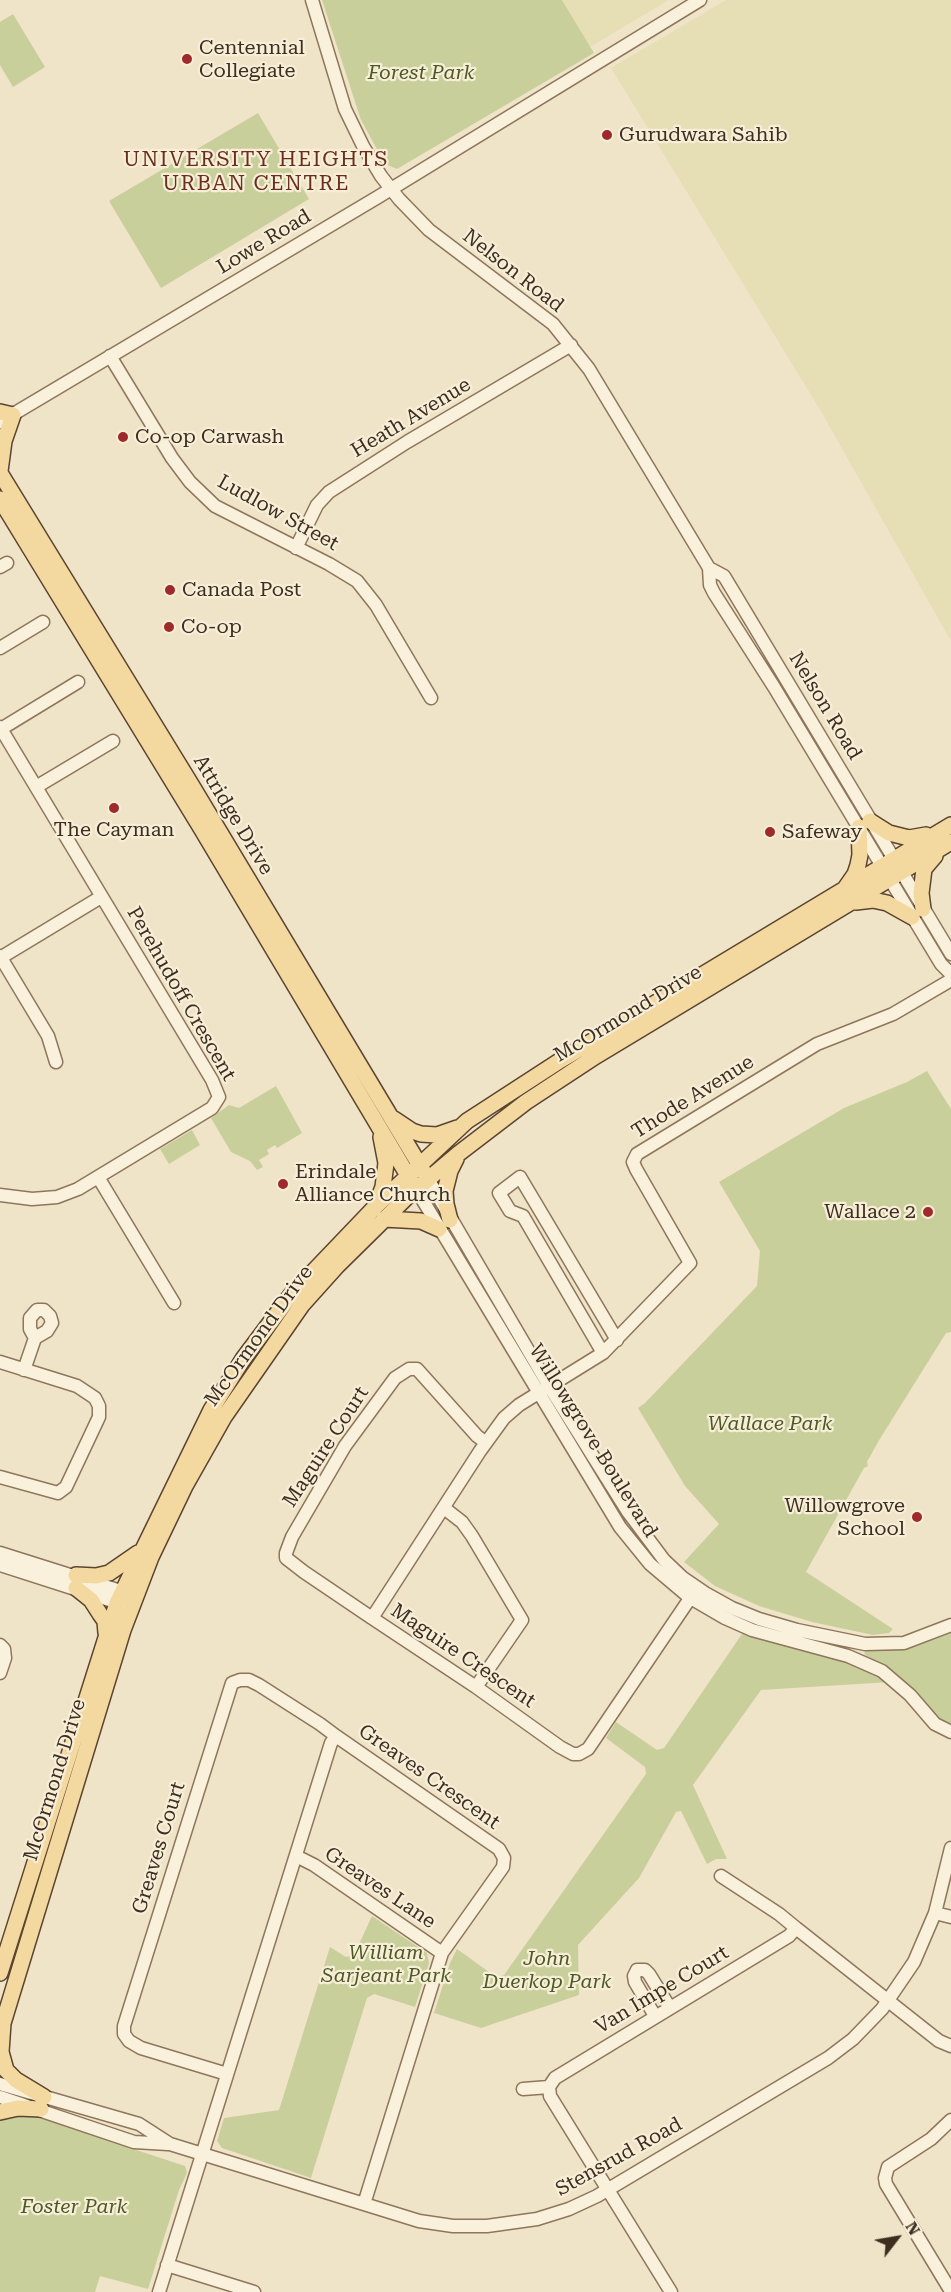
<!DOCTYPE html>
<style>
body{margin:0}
#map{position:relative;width:951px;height:2292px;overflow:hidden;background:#f0e4c8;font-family:"Roboto Serif",serif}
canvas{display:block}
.north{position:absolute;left:867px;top:2208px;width:60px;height:60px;-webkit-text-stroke:4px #f7eed8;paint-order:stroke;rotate:59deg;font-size:16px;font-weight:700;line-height:24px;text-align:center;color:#3d2e20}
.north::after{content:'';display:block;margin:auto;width:21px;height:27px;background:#3d2e20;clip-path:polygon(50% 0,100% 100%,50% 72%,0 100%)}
</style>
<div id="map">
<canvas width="951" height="2292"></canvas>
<div class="north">N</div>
</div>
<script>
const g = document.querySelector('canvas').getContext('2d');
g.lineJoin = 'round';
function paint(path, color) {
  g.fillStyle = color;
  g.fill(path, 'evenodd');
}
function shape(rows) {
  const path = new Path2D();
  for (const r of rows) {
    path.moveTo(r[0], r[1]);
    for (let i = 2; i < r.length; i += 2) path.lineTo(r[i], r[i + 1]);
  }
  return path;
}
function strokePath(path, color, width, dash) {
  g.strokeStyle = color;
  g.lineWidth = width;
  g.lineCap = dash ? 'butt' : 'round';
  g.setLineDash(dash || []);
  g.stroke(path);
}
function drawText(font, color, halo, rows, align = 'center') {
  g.font = font + ' "Roboto Serif",serif';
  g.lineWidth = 4.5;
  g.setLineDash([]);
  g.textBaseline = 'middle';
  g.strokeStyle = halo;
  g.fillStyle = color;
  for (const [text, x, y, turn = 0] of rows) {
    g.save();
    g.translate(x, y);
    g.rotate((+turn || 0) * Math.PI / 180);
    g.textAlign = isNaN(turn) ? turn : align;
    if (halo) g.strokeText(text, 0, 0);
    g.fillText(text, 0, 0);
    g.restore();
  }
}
paint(shape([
 [562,0,669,0,590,47],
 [726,0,951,0,951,641,819,408,611,68]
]), '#e6deb5');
paint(shape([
 [322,0,562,0,594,53,397,169,385,164,361,120],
 [13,14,45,67,13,87,0,65,0,22],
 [258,113,309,199,161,288,109,201],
 [927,1071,951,1109,951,1332,946,1333,878,1442,867,1462,868,1466,864,1468,806,1572,893,1629,889,1633,873,1635,812,1622,759,1606,715,1586,684,1562,719,1524,685,1486,638,1408,645,1403,757,1286,760,1251,719,1182,844,1108,907,1082],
 [276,1086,302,1133,277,1148,275,1145,267,1150,269,1154,259,1160,263,1167,257,1170,250,1161,231,1152,211,1118,229,1105,239,1108],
 [192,1130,200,1145,169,1164,160,1149],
 [951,1629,951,1726,937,1719,896,1675,864,1654,867,1648],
 [744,1631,851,1661,891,1682,761,1690,693,1785,727,1859,716,1859,707,1864,681,1811,676,1812,639,1878,578,1945,579,1995,481,2028,434,2013,450,1963,457,1949,496,1977,504,1975,646,1774,645,1767,606,1738,616,1722,657,1750,664,1748],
 [372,1916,427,1953,429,1963,415,2007,374,1994,367,1998,311,2178,222,2148,217,2141,224,2118,279,2110,330,1947,346,1957,354,1955],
 [18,2114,33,2116,185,2166,187,2173,179,2190,148,2289,100,2276,95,2292,0,2292,0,2118]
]), '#c9cf9b');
const minor = shape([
 [312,0,345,109,363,146,381,176,399,199,429,230,553,324,589,369,709,568,710,585,714,593,774,687,941,964,951,974],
 [110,356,172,458,190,482,215,506,329,564,357,581,376,605,431,698],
 [0,422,378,197,700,0],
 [296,548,317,505,329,492,407,442,571,345],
 [0,567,7,563],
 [709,568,724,576,951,954],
 [0,648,43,622],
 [0,727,212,1080,219,1097,212,1108,78,1189,57,1197,32,1199,0,1195],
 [1,729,78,682],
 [36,787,113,741],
 [0,956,48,1036,56,1062],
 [0,958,101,897],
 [98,1177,174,1303],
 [428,1179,549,1386,628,1512,664,1560,683,1578,705,1593,732,1608,759,1619,797,1630,865,1644,904,1643,951,1625],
 [416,1189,620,1527,650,1564,689,1597,725,1618,752,1630,848,1656,882,1671,910,1695,935,1724,951,1732],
 [603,1353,523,1216,510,1211,499,1193,520,1177,617,1340],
 [0,1362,77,1386,95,1398,99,1406,99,1417,66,1487,58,1493,0,1477],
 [24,1370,35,1338,47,1331,52,1323,50,1316,44,1310,37,1310,30,1318,30,1329,35,1338],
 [444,1508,462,1522,472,1536,522,1620,476,1687],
 [0,1553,130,1594],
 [0,1565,125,1605],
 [697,1588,588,1749,579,1754,573,1754,560,1747,476,1687,372,1618,480,1451,504,1418,519,1405,603,1353,690,1263,636,1169,633,1162,637,1154,817,1044,893,1014,951,980],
 [372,1618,304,1572,286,1558,286,1553,292,1537,345,1446,395,1378,409,1369,417,1369,477,1436,485,1442],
 [0,1645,4,1649,5,1658,0,1673],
 [296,1856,314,1865,442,1953],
 [721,1876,779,1914,796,1928],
 [935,1913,951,1917],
 [655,2016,635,1982,634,1976,637,1970,645,1970,649,1974,670,2008],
 [227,2074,141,2048,129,2041,124,2034,124,2026,232,1683,240,1680,249,1680,259,1685,320,1724,336,1736],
 [0,2084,139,2124,170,2144,419,2221,453,2226,487,2226,537,2219,569,2209,597,2196,828,2058,853,2039,882,2009,914,1962,935,1913,951,1848],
 [523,2089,549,2087],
 [0,2097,134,2142,168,2144],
 [167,2265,254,2292],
 [949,2288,886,2184,885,2178,888,2167,931,2139,951,2120],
 [159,2292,331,1743,336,1736,499,1849,504,1858,503,1867,442,1953,364,2204],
 [671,2292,550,2096,549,2087,555,2078,789,1936,796,1928,939,2041,951,2046]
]);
const major = shape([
 [0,412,13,415,4,441,0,471],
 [0,473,192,786,425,1174],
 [0,499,201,828,413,1184],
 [870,821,889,833,909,838,926,835],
 [846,887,855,874,858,865,860,855,859,827],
 [856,902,873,900,887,903,912,917],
 [923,909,921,893,924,869,935,856],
 [394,1119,412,1131,421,1134,437,1135,457,1128],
 [377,1203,383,1187,386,1163,381,1137],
 [384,1219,421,1221,439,1229],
 [450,1220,446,1204,445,1191,450,1171,456,1159],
 [76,1575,96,1576,109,1573,138,1553],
 [76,1588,91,1600,100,1614,105,1621,106,1633],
 [0,1973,117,1603,211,1410,243,1359,291,1295,377,1205,467,1121,561,1060,951,825],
 [3,2023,1,2052,6,2070,16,2080,44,2097],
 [0,2033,123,1630,151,1557,185,1486,224,1417,302,1305,337,1266,406,1198,458,1154,526,1102,596,1056,951,842],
 [0,2112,18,2108,41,2109]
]);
strokePath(minor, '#8d765c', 15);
strokePath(major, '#5b4430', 18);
strokePath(minor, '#faf1dc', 12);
strokePath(major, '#f3d9a0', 15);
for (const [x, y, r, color] of [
 [187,59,6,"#9e2a2b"],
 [607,135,6,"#9e2a2b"],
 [123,437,6,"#9e2a2b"],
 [170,590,6,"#9e2a2b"],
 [169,627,6,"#9e2a2b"],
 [114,808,6,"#9e2a2b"],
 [770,832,6,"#9e2a2b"],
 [283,1184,6,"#9e2a2b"],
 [928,1212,6,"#9e2a2b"],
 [917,1517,6,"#9e2a2b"]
]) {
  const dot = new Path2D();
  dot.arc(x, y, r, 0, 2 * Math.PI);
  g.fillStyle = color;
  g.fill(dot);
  strokePath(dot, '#f7eed8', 2);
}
drawText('20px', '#3d2e20', '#f7eed8', [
 ["Centennial",199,48],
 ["Collegiate",199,71],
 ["Gurudwara Sahib",619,135],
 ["Co-op Carwash",135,437],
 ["Canada Post",182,590],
 ["Co-op",181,627],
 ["The Cayman",114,830,"center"],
 ["Safeway",782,832],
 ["Erindale",295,1172],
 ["Alliance Church",295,1195],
 ["Wallace 2",916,1212,"right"],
 ["Willowgrove",905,1506,"right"],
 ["School",905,1529,"right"]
], 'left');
drawText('italic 20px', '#4d5a26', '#f7eed8', [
 ["Forest Park",421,73],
 ["Wallace Park",770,1424],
 ["William",386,1953],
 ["Sarjeant Park",386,1976],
 ["John",547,1959],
 ["Duerkop Park",547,1982],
 ["Foster Park",74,2207]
]);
drawText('20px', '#3d2e20', '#f7eed8', [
 ["Lowe Road",264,242,-31],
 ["Nelson Road",513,271,38],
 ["Heath Avenue",411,418,-31],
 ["Ludlow Street",278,513,29],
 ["Nelson Road",825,706,59],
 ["Attridge Drive",233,815,59],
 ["Perehudoff Crescent",181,994,60],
 ["McOrmond Drive",628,1014,-31],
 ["Thode Avenue",693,1097,-32],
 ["McOrmond Drive",259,1336,-54],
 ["Willowgrove Boulevard",593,1441,58],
 ["Maguire Court",326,1447,-57],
 ["Maguire Crescent",463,1656,34],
 ["Greaves Crescent",429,1777,35],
 ["McOrmond Drive",55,1780,-73],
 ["Greaves Court",159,1848,-73],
 ["Greaves Lane",380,1888,34],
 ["Van Impe Court",662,1990,-31],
 ["Stensrud Road",619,2157,-29]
]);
g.letterSpacing = '1.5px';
drawText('21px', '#6b2e1e', '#f7eed8', [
 ["UNIVERSITY HEIGHTS",256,160],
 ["URBAN CENTRE",256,184]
]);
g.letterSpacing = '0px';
</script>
